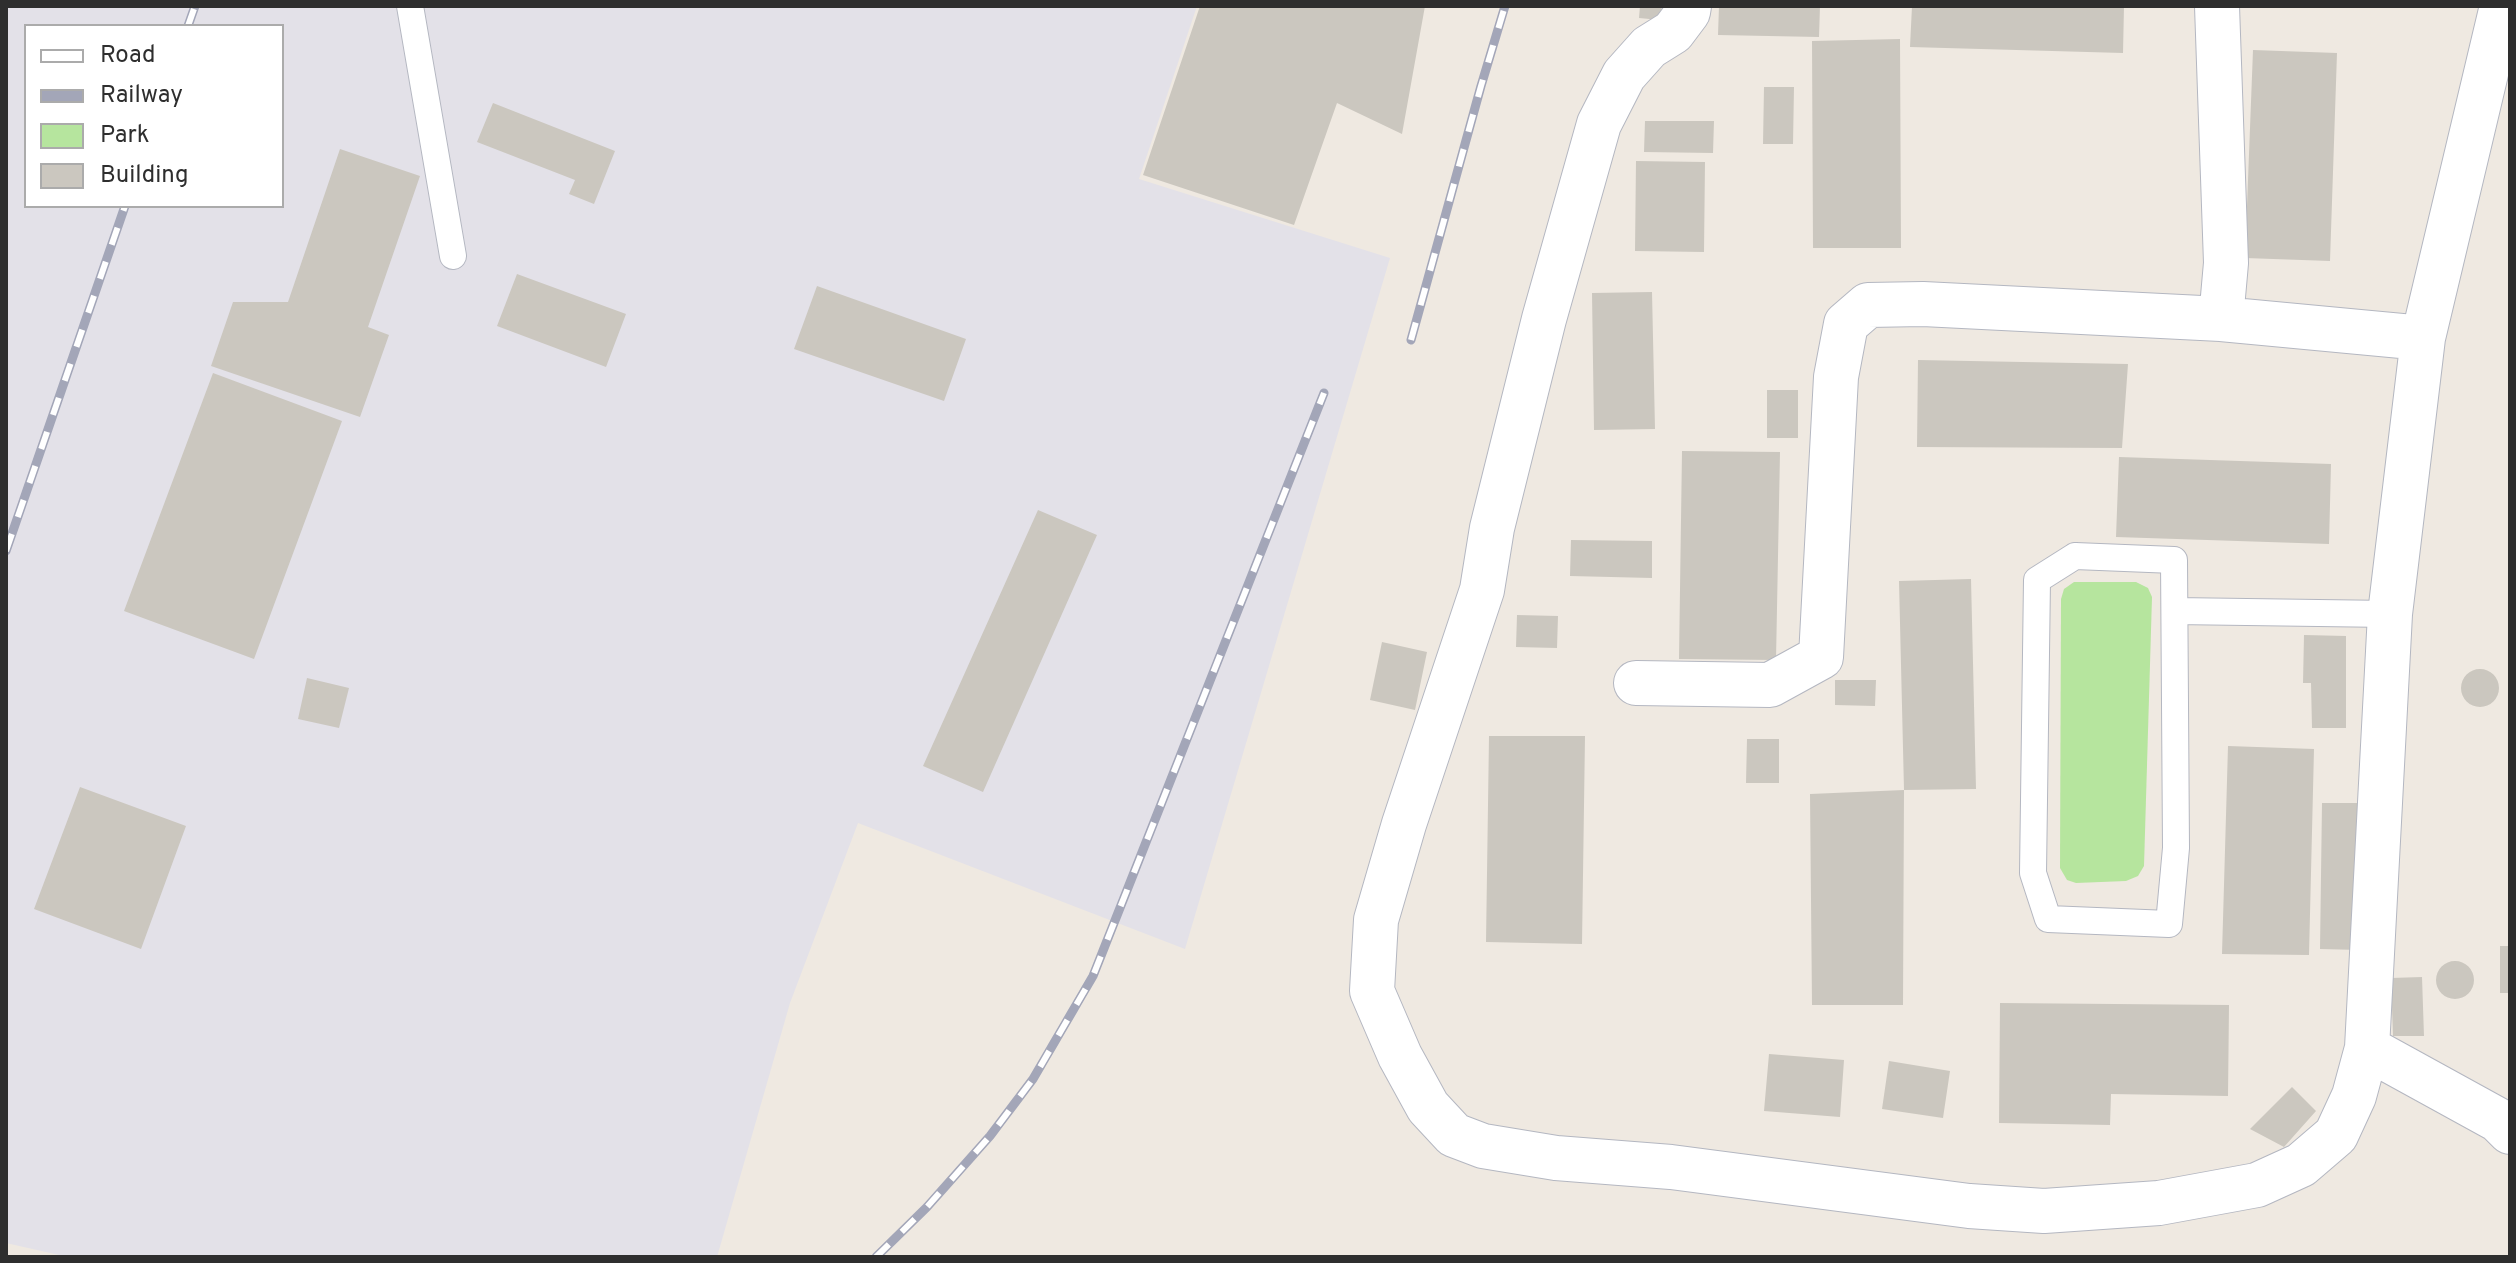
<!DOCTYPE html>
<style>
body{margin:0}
#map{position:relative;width:2516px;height:1263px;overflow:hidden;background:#efe9e1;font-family:Overpass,sans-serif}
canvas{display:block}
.frame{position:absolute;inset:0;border:8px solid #2e2e2e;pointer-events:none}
.legend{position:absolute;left:24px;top:24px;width:260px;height:184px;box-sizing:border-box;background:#fff;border:2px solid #ababab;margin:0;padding:10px 14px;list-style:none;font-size:24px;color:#2e2e2e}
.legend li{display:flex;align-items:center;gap:16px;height:40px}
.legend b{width:40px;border:2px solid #ababab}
</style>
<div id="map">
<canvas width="2516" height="1263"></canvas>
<div class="frame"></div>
<ul class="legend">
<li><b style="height:10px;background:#fff"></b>Road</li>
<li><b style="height:10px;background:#a3a6b8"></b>Railway</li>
<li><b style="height:22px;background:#b6e59e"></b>Park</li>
<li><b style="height:22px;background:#cbc7bf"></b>Building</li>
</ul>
</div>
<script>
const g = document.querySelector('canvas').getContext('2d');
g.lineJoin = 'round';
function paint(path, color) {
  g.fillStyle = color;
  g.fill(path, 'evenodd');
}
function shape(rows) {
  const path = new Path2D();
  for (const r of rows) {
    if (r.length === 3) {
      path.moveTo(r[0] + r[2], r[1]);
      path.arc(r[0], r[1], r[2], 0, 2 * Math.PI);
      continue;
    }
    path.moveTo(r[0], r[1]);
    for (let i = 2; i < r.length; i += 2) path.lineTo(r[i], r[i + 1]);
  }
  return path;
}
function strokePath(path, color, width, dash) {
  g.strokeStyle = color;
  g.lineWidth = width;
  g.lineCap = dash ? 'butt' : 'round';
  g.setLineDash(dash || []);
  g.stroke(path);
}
paint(shape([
 [6,6,1197,6,1139,179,1390,258,1185,949,858,823,790,1003,717,1257,68,1257,6,1243],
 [26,26,282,26,282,206,26,206]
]), '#e3e1e8');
paint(shape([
 [2074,582,2136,582,2148,588,2152,597,2144,866,2138,876,2126,881,2076,883,2067,880,2060,868,2061,599,2064,589]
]), '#b6e59e');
paint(shape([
 [1200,6,1425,6,1402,134,1337,103,1294,225,1143,175],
 [1640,6,1662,6,1660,20,1639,18],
 [1719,6,1820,6,1819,37,1718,35],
 [1912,6,2124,6,2123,53,1910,47],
 [1900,39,1901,248,1813,248,1812,41],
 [2253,50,2337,53,2330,261,2245,258],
 [1764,87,1794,87,1793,144,1763,144],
 [493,103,615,151,594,204,569,194,575,180,477,142],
 [1645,121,1714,121,1713,153,1644,152],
 [340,149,420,176,368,327,389,335,360,417,211,366,233,302,288,302],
 [1636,161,1705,162,1704,252,1635,251],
 [517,274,626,314,606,367,497,326],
 [817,286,966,339,944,401,794,349],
 [1652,292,1655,429,1594,430,1592,293],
 [1918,360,2128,364,2122,448,1917,447],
 [213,373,342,421,254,659,124,611],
 [1767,390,1798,390,1798,438,1767,438],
 [1682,451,1780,452,1776,660,1679,659],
 [2119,457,2331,464,2329,544,2116,537],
 [1038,510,1097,535,983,792,923,766],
 [1571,540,1652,541,1652,578,1570,576],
 [1971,579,1976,789,1904,790,1899,581],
 [1517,615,1558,616,1557,648,1516,647],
 [2304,635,2346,636,2346,728,2312,728,2311,683,2303,683],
 [1382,642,1427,652,1415,710,1370,700],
 [2480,688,19],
 [307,678,349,688,339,728,298,719],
 [1835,680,1876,680,1875,706,1835,705],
 [1489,736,1585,736,1582,944,1486,942],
 [1747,739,1779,739,1779,783,1746,783],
 [2228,746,2314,749,2309,955,2222,954],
 [80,787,186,826,141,949,34,909],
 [1904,790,1903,1005,1812,1005,1810,794],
 [2322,803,2362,803,2360,950,2320,949],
 [2500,946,2510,946,2510,993,2500,993],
 [2455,980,19],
 [2422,977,2424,1036,2393,1036,2391,978],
 [2000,1003,2229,1005,2228,1096,2111,1094,2110,1125,1999,1123],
 [1769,1054,1844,1060,1840,1117,1764,1111],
 [1889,1061,1950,1071,1943,1118,1882,1109],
 [2292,1087,2316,1111,2284,1147,2250,1129]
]), '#cbc7bf');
const lane = shape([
 [410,6,453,256],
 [2075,556,2174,560,2176,848,2169,924,2048,919,2033,873,2037,580,2075,556],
 [2175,611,2390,614]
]);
const street = shape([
 [1689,6,1688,12,1673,32,1649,47,1624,75,1599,124,1544,319,1492,528,1482,590,1404,824,1376,920,1372,991,1400,1056,1428,1107,1454,1135,1483,1146,1556,1158,1671,1167,1969,1206,2044,1211,2159,1203,2257,1185,2301,1165,2336,1135,2354,1096,2367,1048,2390,614,2423,338,2502,6],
 [2217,6,2226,263,2221,319,2423,338],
 [1636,683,1770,685,1821,657,1836,377,1846,324,1868,305,1923,304,2221,319],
 [2367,1048,2498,1120,2510,1132]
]);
strokePath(lane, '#b4b7c1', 28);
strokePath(street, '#b4b7c1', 46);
strokePath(lane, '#fff', 26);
strokePath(street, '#fff', 44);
const rail = shape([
 [188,26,195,6],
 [1411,340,1481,86,1505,6],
 [6,551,125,206],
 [876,1257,927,1207,990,1136,1033,1079,1093,976,1324,393]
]);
strokePath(rail, '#a3a6b8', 9);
strokePath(rail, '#fff', 6, [18]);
</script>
